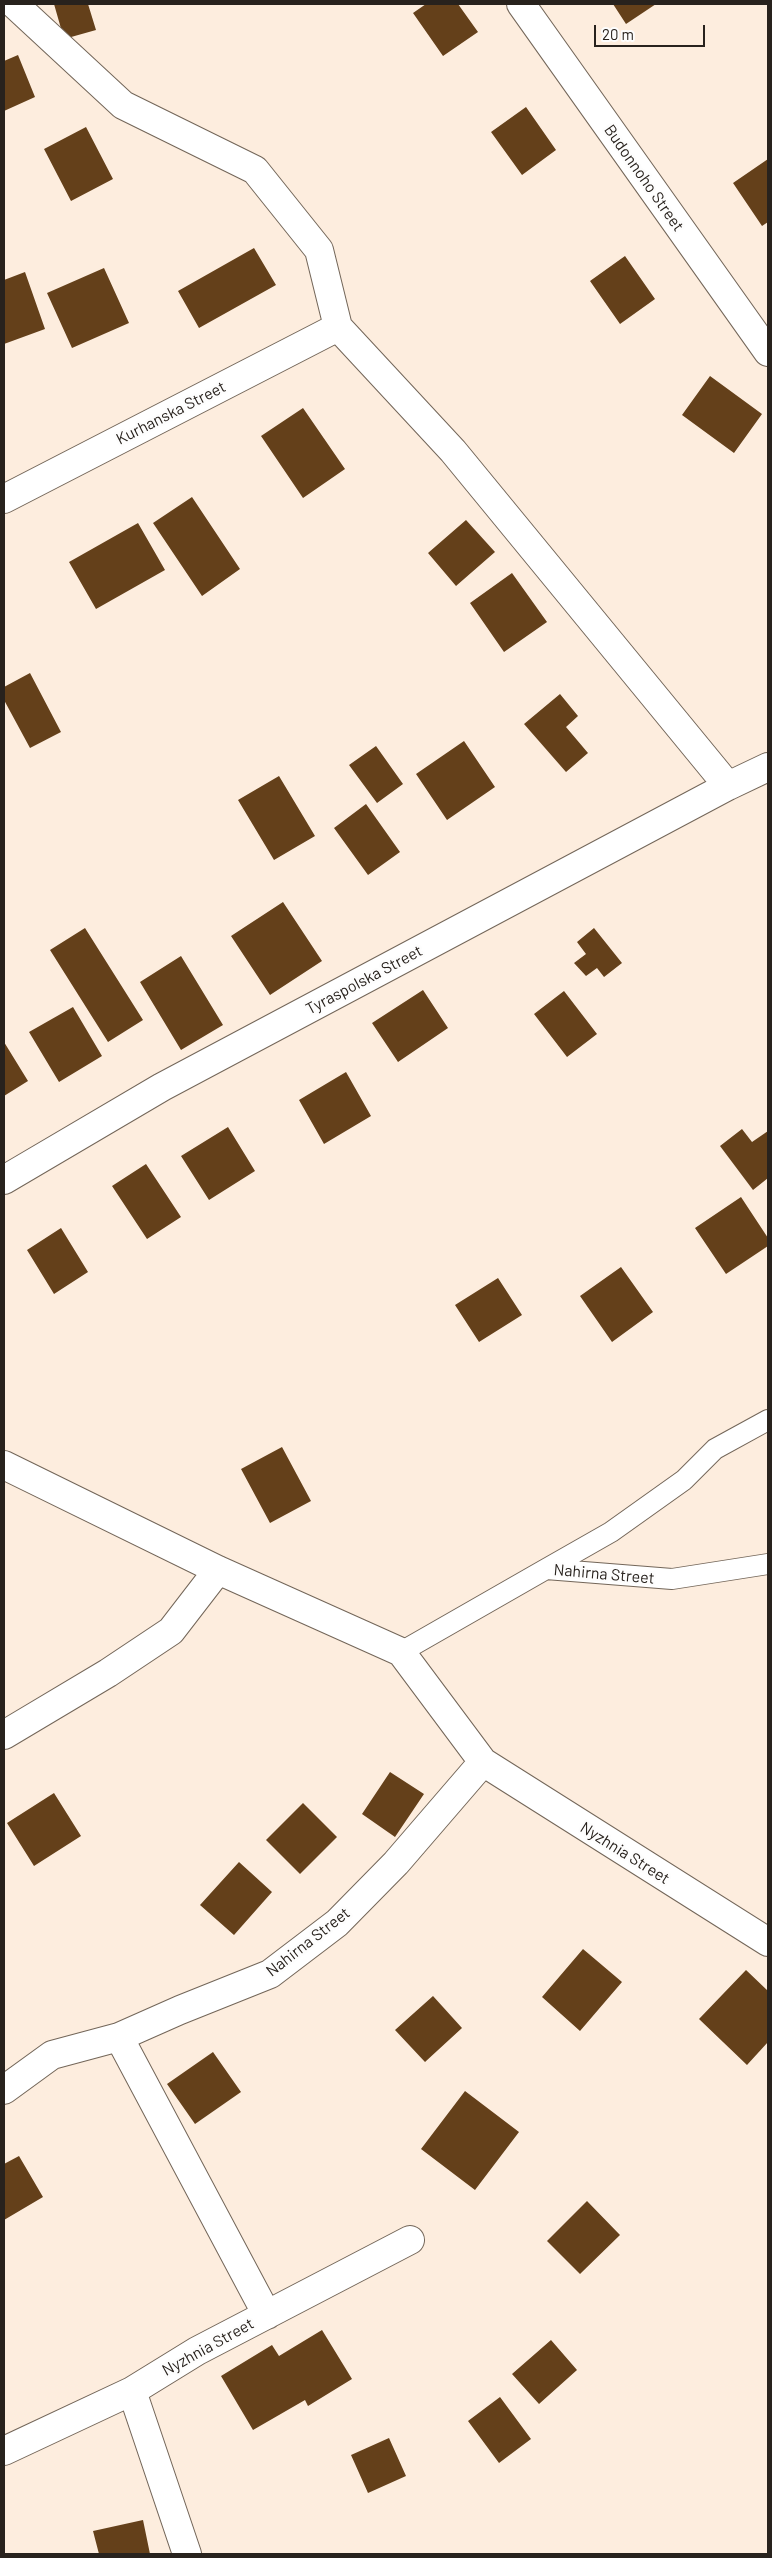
<!DOCTYPE html>
<style>
body{margin:0}
#map{position:relative;width:772px;height:2558px;overflow:hidden;background:#fdedde;font-family:Barlow,sans-serif}
canvas{display:block}
.frame{position:absolute;inset:0;border:5px solid #28221d;pointer-events:none}
.scale{position:absolute;left:594px;top:25px;width:111px;height:22px;box-sizing:border-box;border:2px solid #28221d;border-top:0;padding-left:6px;font-size:15px;line-height:18px;white-space:nowrap;color:#28221d;-webkit-text-stroke:4px #fdfdfd;paint-order:stroke}
</style>
<div id="map">
<canvas width="772" height="2558"></canvas>
<div class="frame"></div>
<div class="scale">20 m</div>
</div>
<script>
const g = document.querySelector('canvas').getContext('2d');
g.lineJoin = 'round';
function paint(path, color) {
  g.fillStyle = color;
  g.fill(path, 'evenodd');
}
function shape(rows) {
  const path = new Path2D();
  for (const r of rows) {
    path.moveTo(r[0], r[1]);
    for (let i = 2; i < r.length; i += 2) path.lineTo(r[i], r[i + 1]);
  }
  return path;
}
function strokePath(path, color, width, dash) {
  g.strokeStyle = color;
  g.lineWidth = width;
  g.lineCap = dash ? 'butt' : 'round';
  g.setLineDash(dash || []);
  g.stroke(path);
}
function drawText(font, color, halo, rows, align = 'center') {
  g.font = font + ' Barlow,sans-serif';
  g.lineWidth = 5;
  g.setLineDash([]);
  g.textBaseline = 'middle';
  g.strokeStyle = halo;
  g.fillStyle = color;
  for (const [text, x, y, turn = 0] of rows) {
    g.save();
    g.translate(x, y);
    g.rotate((+turn || 0) * Math.PI / 180);
    g.textAlign = isNaN(turn) ? turn : align;
    if (halo) g.strokeText(text, 0, 0);
    g.fillText(text, 0, 0);
    g.restore();
  }
}
paint(shape([
 [54,4,88,4,96,30,64,39],
 [426,4,458,4,478,32,443,56,413,13],
 [613,4,656,4,626,24],
 [18,55,35,97,4,111,4,61],
 [526,107,556,150,522,175,491,132],
 [86,127,113,179,71,201,44,149],
 [768,159,768,222,762,226,733,183],
 [254,248,276,285,199,328,178,291],
 [625,256,655,299,620,324,590,281],
 [104,268,129,323,72,348,47,293],
 [25,272,45,329,4,344,4,280],
 [710,376,762,414,734,453,682,415],
 [303,408,345,469,303,498,261,436],
 [192,497,240,569,202,596,153,523],
 [466,520,495,552,456,586,428,553],
 [138,523,165,570,96,609,69,562],
 [512,573,547,622,504,652,470,603],
 [30,673,61,732,30,748,4,700,4,687],
 [560,694,578,716,566,727,588,753,566,772,524,724],
 [464,741,495,787,447,820,416,774],
 [376,746,403,784,377,803,349,765],
 [279,776,315,836,274,860,238,800],
 [366,804,400,852,368,875,334,828],
 [283,902,322,961,270,995,231,936],
 [85,928,143,1020,108,1042,50,950],
 [594,928,622,963,604,977,597,968,586,976,574,963,586,954,577,942],
 [181,956,223,1025,181,1050,140,982],
 [423,990,448,1028,398,1062,372,1023],
 [564,991,597,1034,567,1057,534,1014],
 [73,1007,102,1056,59,1082,29,1032],
 [4,1042,28,1081,4,1096],
 [346,1072,371,1116,324,1144,299,1100],
 [228,1127,255,1171,209,1200,181,1156],
 [742,1129,752,1142,768,1131,768,1178,753,1190,720,1146],
 [146,1164,181,1217,147,1239,112,1186],
 [741,1197,768,1238,768,1246,726,1274,695,1228],
 [61,1228,88,1272,54,1294,27,1250],
 [621,1267,653,1312,612,1342,580,1296],
 [498,1278,522,1315,479,1342,455,1305],
 [282,1447,311,1501,270,1523,241,1469],
 [390,1772,424,1794,395,1837,362,1814],
 [54,1793,81,1836,34,1866,7,1823],
 [303,1803,337,1837,300,1874,266,1840],
 [239,1862,272,1892,234,1935,200,1905],
 [583,1949,622,1982,580,2031,542,1997],
 [746,1970,768,1991,768,2042,747,2065,699,2019],
 [433,1996,462,2028,425,2062,395,2030],
 [213,2052,241,2092,195,2124,167,2084],
 [465,2091,519,2132,475,2190,421,2149],
 [19,2156,43,2197,4,2220,4,2164],
 [587,2201,620,2235,580,2274,547,2241],
 [322,2330,352,2379,308,2406,305,2400,253,2430,221,2376,272,2345,279,2356],
 [551,2340,577,2370,539,2404,512,2374],
 [500,2397,531,2439,499,2463,468,2421],
 [389,2438,406,2476,368,2493,351,2455],
 [143,2520,150,2554,99,2554,93,2531]
]), '#64401a');
const service = shape([
 [546,1569,611,1532,684,1480,715,1449,768,1420],
 [401,1652,546,1569,672,1579,768,1564]
]);
const minor = shape([
 [14,4,123,105,255,170,319,250,338,327,453,451,728,786],
 [521,4,768,352],
 [4,499,338,327],
 [4,1180,162,1087,728,786,768,767],
 [4,1465,218,1570,401,1652,483,1762,768,1942],
 [4,1735,108,1673,171,1631,218,1570],
 [119,2037,267,2315],
 [4,2090,52,2055,119,2037,180,2010,270,1974,337,1923,396,1863,483,1762],
 [132,2391,187,2554],
 [4,2451,132,2391,197,2351,410,2240]
]);
strokePath(service, '#736659', 22);
strokePath(minor, '#736659', 30);
strokePath(service, '#fff', 20);
strokePath(minor, '#fff', 28);
drawText('16px', '#28221d', '#fdfdfd', [
 ["Budonnoho Street",644,178,55],
 ["Kurhanska Street",171,413,-27],
 ["Tyraspolska Street",364,980,-28],
 ["Nahirna Street",604,1574,5],
 ["Nyzhnia Street",625,1853,32],
 ["Nahirna Street",308,1942,-38],
 ["Nyzhnia Street",208,2347,-29]
]);
</script>
